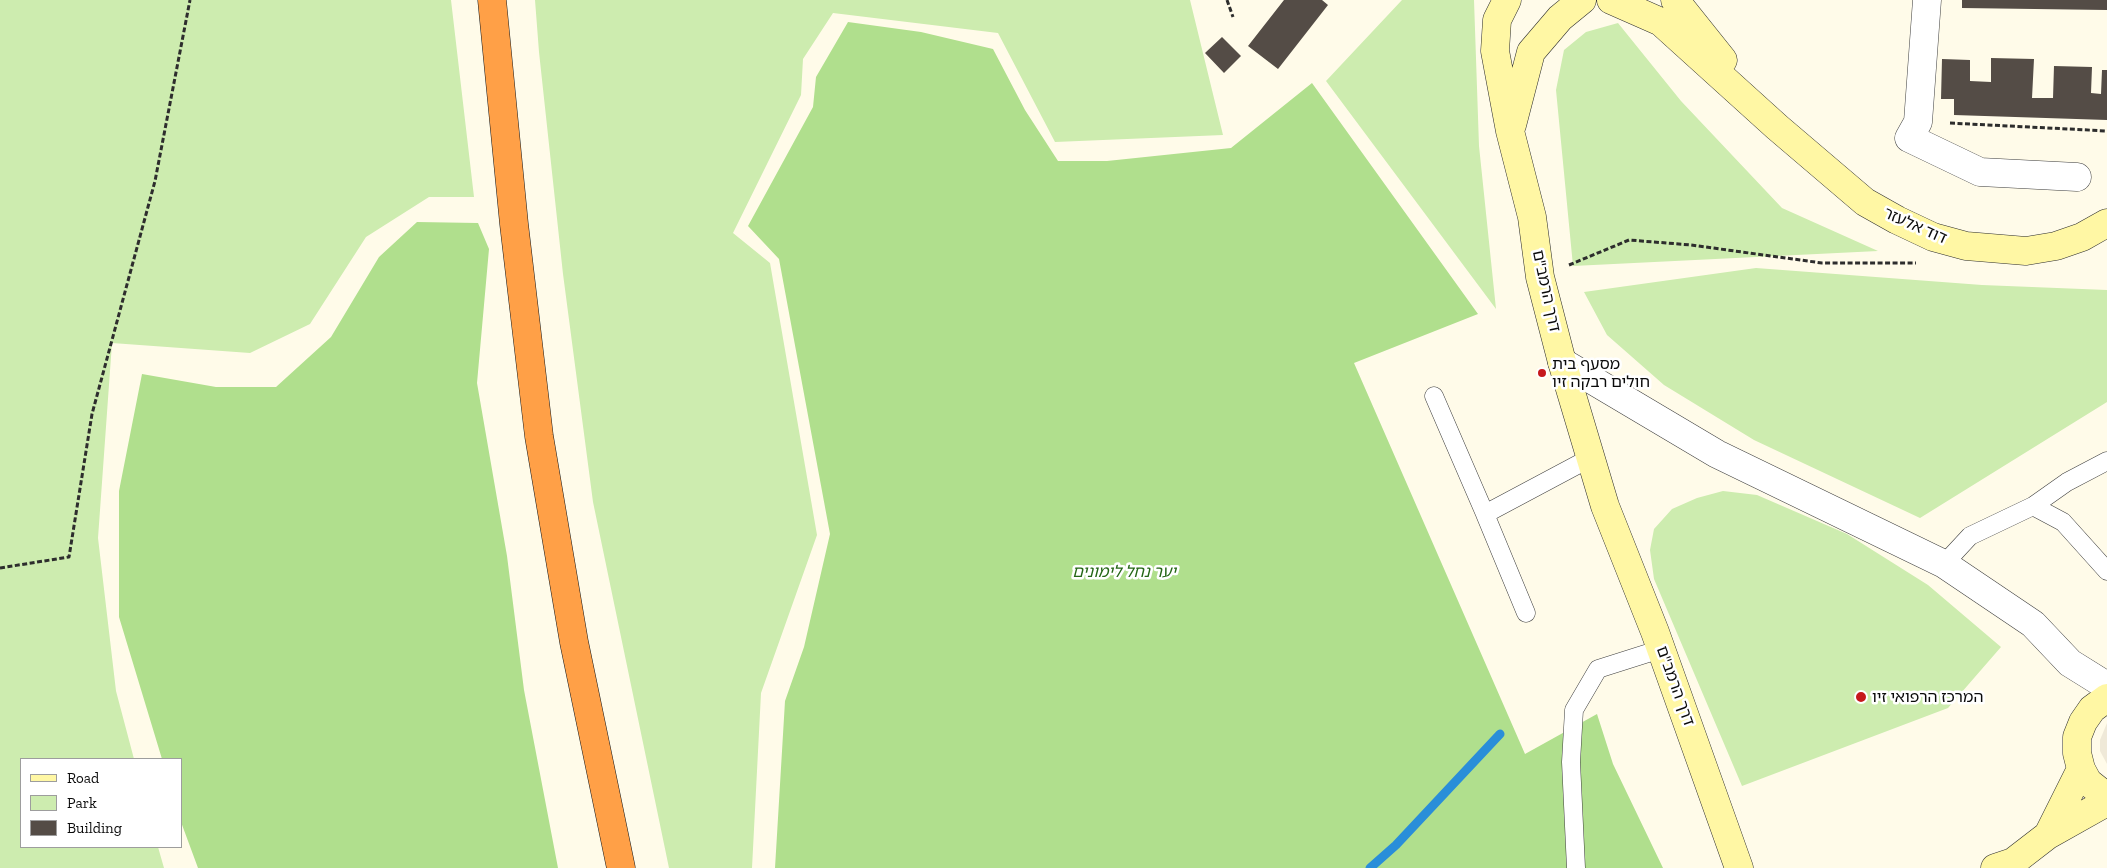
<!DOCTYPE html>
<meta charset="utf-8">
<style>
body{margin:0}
#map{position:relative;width:2107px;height:868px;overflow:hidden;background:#fffbe9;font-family:"Zilla Slab",serif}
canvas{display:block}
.legend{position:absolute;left:20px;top:758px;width:162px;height:90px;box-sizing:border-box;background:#fff;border:1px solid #9d9d9d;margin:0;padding:6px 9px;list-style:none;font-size:15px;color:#0b0b0b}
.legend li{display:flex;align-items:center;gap:10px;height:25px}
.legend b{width:25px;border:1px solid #9d9d9d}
</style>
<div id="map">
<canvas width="2107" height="868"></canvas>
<ul class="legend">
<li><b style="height:6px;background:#fff7a4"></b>Road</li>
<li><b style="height:14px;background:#cdecaf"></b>Park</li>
<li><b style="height:14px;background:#544c46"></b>Building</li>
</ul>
</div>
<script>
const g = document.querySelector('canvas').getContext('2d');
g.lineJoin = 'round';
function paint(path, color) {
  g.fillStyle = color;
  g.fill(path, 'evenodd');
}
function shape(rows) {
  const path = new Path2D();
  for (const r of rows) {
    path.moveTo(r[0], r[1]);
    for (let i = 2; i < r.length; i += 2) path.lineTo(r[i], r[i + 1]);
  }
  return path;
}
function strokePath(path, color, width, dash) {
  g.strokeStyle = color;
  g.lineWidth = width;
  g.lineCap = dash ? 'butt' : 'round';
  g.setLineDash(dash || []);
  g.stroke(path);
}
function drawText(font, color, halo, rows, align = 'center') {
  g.font = font + ' "Zilla Slab","Noto Sans Hebrew",serif';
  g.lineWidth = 5;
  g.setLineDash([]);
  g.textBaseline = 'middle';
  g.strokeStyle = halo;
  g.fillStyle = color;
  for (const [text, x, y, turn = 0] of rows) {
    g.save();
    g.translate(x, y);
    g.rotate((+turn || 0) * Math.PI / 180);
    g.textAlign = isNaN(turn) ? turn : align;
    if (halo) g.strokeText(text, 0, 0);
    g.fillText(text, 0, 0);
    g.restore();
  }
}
paint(shape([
 [0,0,451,0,474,197,429,197,366,237,310,324,250,353,112,343,98,538,116,691,134,759,21,759,21,847,158,847,164,868,0,868],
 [535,0,1190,0,1223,135,1055,142,998,33,833,13,803,59,801,95,733,233,770,263,817,535,761,693,752,868,669,868,593,502,563,274,539,52],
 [1402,0,1474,0,1479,146,1496,309,1326,81],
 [1618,23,1681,101,1782,208,1878,251,1573,266,1556,90,1564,50,1586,32],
 [1756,268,1982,285,2107,290,2107,402,1920,518,1754,440,1664,385,1607,335,1584,292],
 [1723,491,1757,495,1847,534,1928,585,2001,647,1948,708,1742,786,1654,579,1650,550,1654,529,1672,509,1697,498]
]), '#cdecaf');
paint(shape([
 [848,22,921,32,993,49,1025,110,1058,161,1107,161,1231,148,1312,83,1478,314,1354,363,1525,754,1597,714,1613,764,1663,868,775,868,785,701,804,647,830,534,779,259,748,226,813,107,816,77],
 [417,222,478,223,489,249,477,383,507,556,524,690,558,868,198,868,181,822,181,759,162,759,119,617,119,491,142,374,216,387,276,387,331,337,379,257]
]), '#b0df8d');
paint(shape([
 [2107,723,2107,764,2100,751,2100,740]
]), '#efe9d8');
strokePath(shape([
 [1370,868,1396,845,1500,734]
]), '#298ed9', 9);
paint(shape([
 [1284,0,1322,0,1328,5,1278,69,1248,46],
 [1962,0,2107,0,2107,10,1962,8],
 [1222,37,1241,56,1224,73,1205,53],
 [1991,58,2034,59,2032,98,2053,98,2054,66,2092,67,2091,93,2101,94,2102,70,2107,70,2107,120,1954,115,1954,99,1941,99,1942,59,1970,60,1970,81,1991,82]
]), '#544c46');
const lane = shape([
 [1434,396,1485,514,1592,457],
 [2033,506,2067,482,2107,461],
 [1485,514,1526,613],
 [1944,564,1970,536,2033,506,2063,522,2107,571],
 [1576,868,1571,762,1574,710,1598,669,1661,649]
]);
const street = shape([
 [1927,0,1918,122,1909,138,1980,172,2077,177],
 [1562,362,1717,454,1944,564,2033,624,2070,663,2107,686]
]);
const secondary = shape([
 [1507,0,1497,20,1495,51,1510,131,1532,217,1540,277,1562,362,1605,506,1655,632,1739,868],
 [1611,0,1661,22,1777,127,1865,202,1897,220,1933,237,1966,246,2026,251,2056,246,2082,237,2107,223],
 [1675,0,1723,60],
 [1512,125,1531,52,1560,18,1582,0],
 [2107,698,2092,709,2083,722,2077,737,2077,753,2081,769,2088,782,2107,797],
 [2048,835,2081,769],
 [1995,868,2013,862,2048,835,2107,802]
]);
const highway = shape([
 [492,0,514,224,539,436,574,642,621,868]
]);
strokePath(lane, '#3e3e3e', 19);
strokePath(street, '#3e3e3e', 29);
strokePath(secondary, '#2d2d2d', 29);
strokePath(highway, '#1c1c1c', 29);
strokePath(shape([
 [1227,0,1233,17],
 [1950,123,2107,131],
 [1569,265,1629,240,1691,245,1822,263,1916,263],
 [0,568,69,557,92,414,155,181,190,0]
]), '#2d2d2d', 3, [5, 2.5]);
strokePath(lane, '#fff', 18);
strokePath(street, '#fff', 28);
strokePath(secondary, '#fff7a4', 28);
strokePath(highway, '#ffa047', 28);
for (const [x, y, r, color] of [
 [1542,373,5,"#c6181c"],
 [1861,697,6,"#c6181c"]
]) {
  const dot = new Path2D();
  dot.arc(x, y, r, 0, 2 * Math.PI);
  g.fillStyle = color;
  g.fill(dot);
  strokePath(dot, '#fff', 2);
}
drawText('16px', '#0b0b0b', '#fff', [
 ["דוד אלעזר",1915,226,24],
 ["דרך הרמב\"ם",1546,291,78],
 ["דרך הרמב\"ם",1675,686,70]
]);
drawText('16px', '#0b0b0b', '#fff', [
 ["מסעף בית",1552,364],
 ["חולים רבקה זיו",1552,382],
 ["המרכז הרפואי זיו",1872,697]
], 'left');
drawText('italic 16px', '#256717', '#fff', [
 ["יער נחל לימונים",1124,572]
]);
</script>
